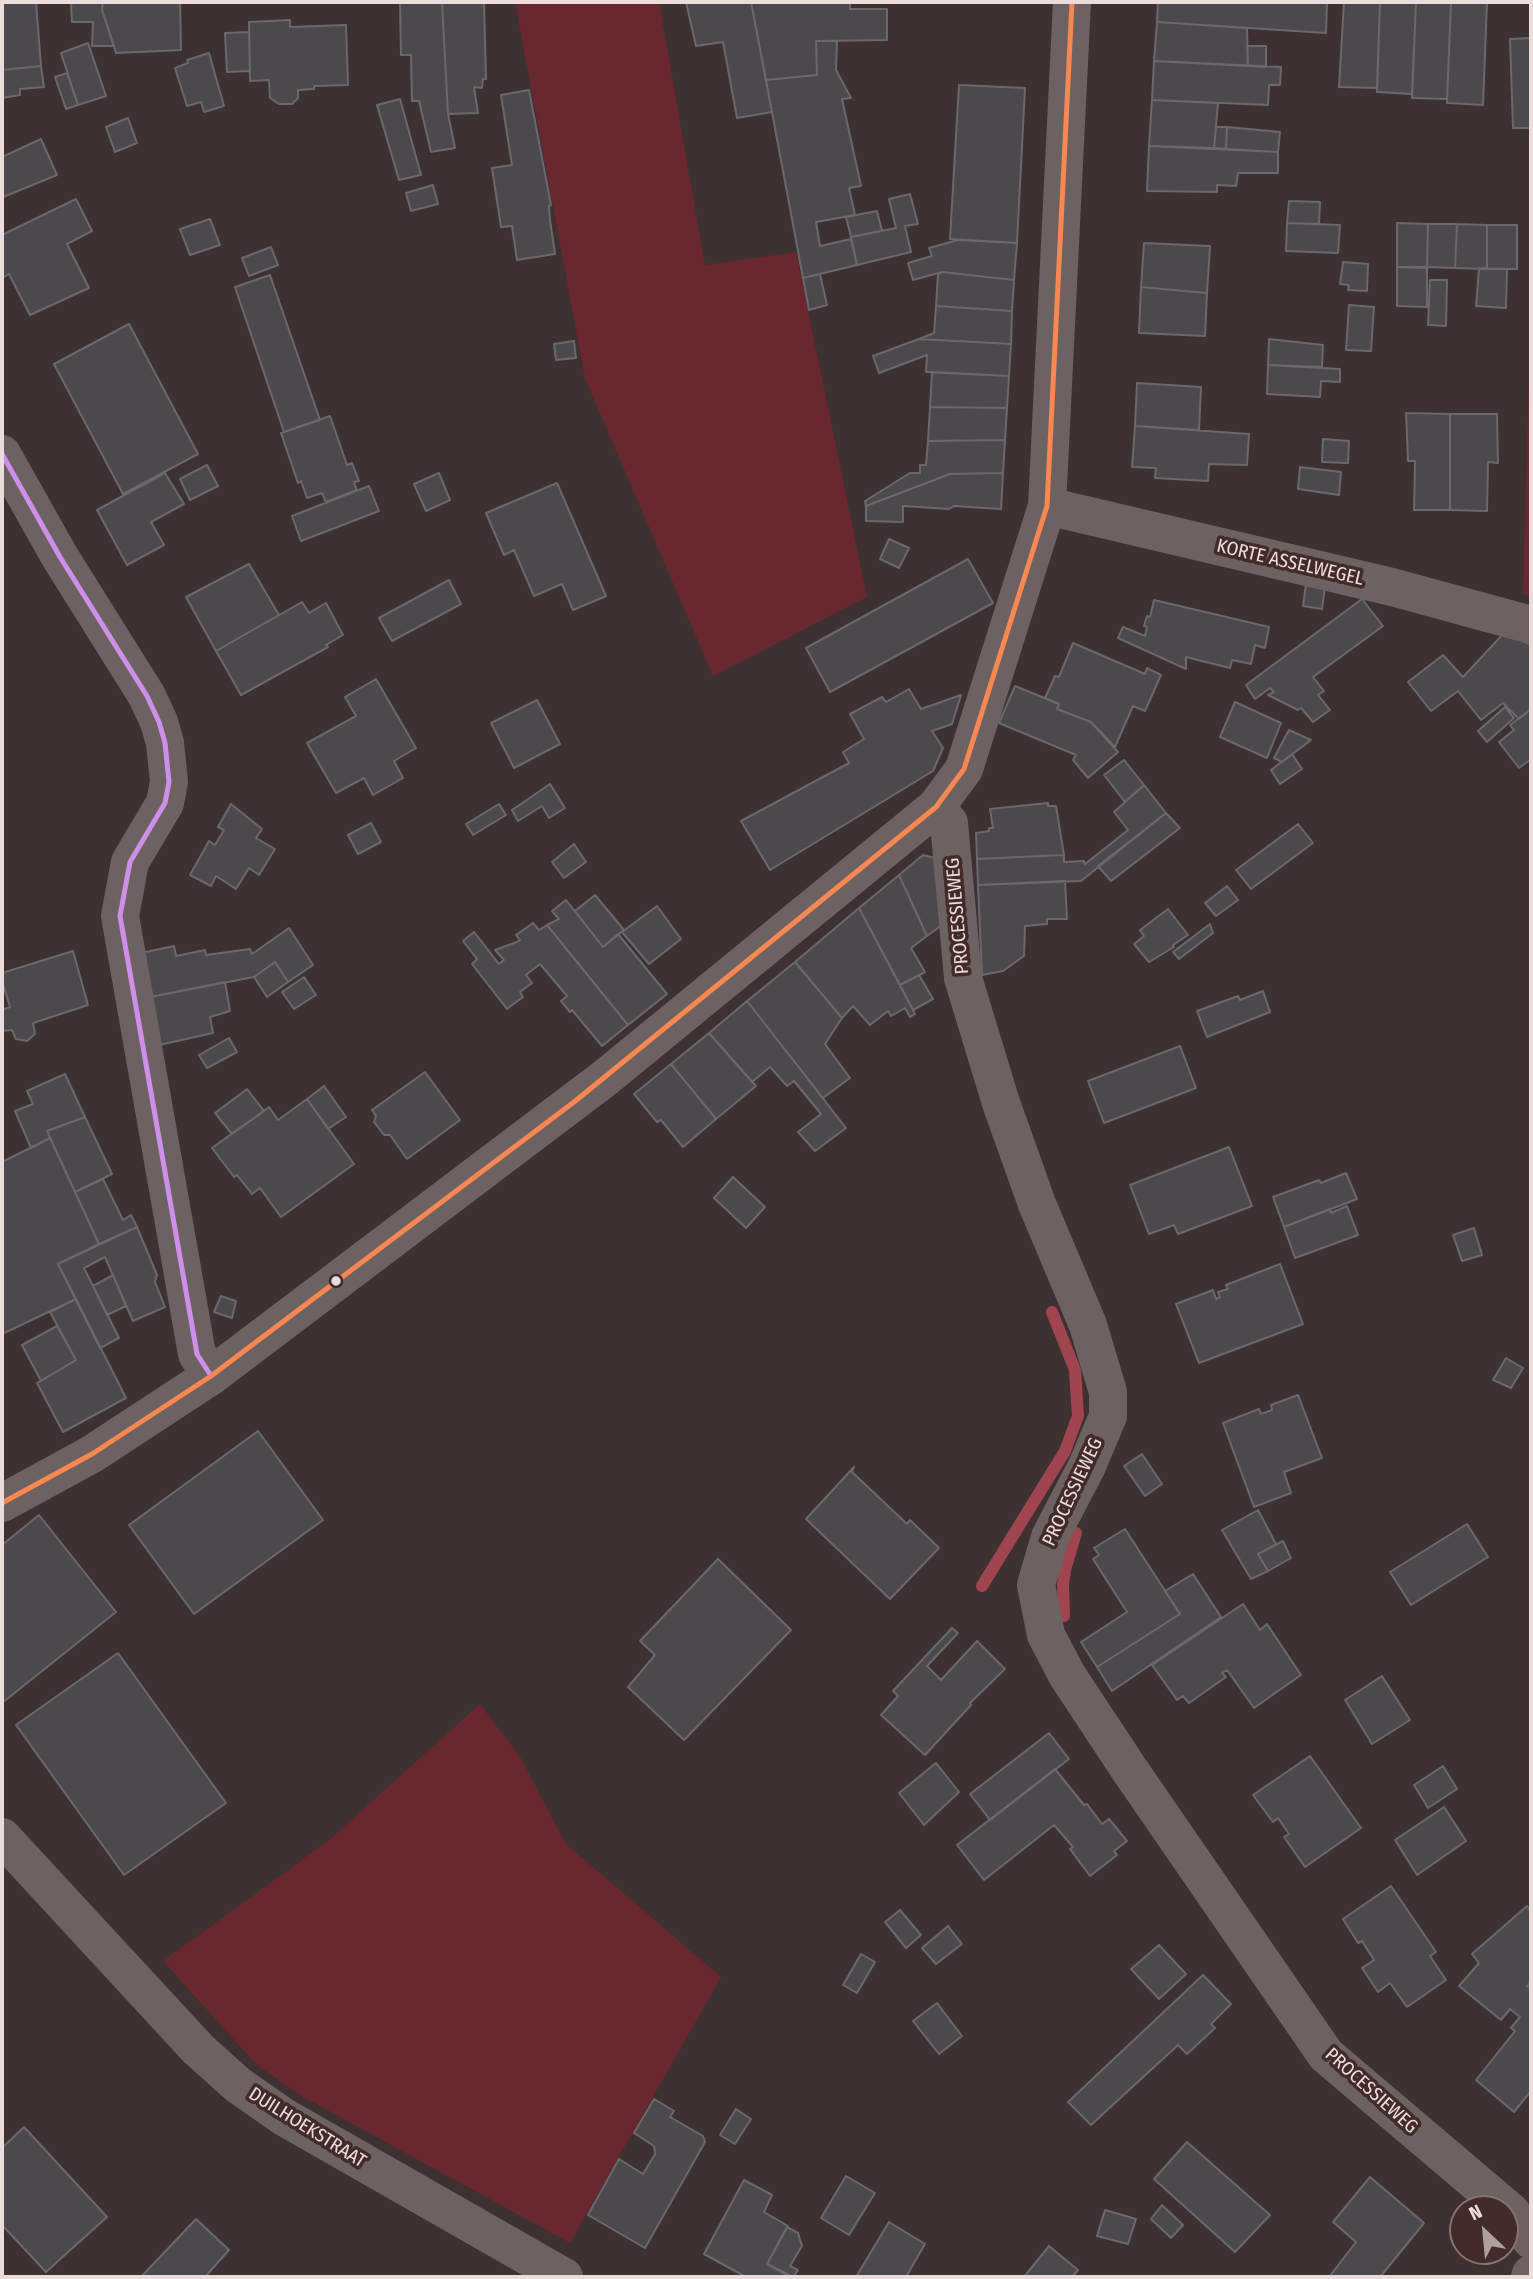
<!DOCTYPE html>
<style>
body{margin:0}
#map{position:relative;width:1533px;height:2279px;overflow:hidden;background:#3d3131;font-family:"Fira Sans Condensed",sans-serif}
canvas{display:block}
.frame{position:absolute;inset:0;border:4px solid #ecdcdc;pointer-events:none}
.north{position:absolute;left:1449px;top:2195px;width:70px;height:70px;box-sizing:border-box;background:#432b2c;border:2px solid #877272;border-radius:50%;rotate:334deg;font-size:19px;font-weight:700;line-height:28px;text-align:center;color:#ecdcdc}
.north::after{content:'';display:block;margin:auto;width:24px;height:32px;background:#afa0a0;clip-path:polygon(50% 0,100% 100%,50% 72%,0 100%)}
</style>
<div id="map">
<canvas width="1533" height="2279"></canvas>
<div class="frame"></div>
<div class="north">N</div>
</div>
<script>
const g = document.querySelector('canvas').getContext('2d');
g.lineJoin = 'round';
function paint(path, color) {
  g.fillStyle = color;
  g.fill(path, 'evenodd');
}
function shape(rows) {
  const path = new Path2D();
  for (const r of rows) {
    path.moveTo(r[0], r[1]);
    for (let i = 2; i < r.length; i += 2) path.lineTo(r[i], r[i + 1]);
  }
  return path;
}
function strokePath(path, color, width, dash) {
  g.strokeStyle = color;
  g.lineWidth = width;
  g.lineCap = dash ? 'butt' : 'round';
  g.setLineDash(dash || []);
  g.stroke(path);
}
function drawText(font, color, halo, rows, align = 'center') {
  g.font = font + ' "Fira Sans Condensed",sans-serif';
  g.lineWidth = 7;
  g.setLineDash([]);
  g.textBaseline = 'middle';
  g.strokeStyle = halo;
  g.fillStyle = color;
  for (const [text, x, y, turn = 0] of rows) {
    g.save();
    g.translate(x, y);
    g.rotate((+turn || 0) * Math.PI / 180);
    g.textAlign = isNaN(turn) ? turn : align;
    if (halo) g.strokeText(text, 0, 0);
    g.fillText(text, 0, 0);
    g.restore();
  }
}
paint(shape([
 [515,2,659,2,705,265,796,252,867,597,713,676,585,378],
 [1531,295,1531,597,1523,594],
 [480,1704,521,1758,565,1843,721,1977,570,2243,300,2095,256,2064,163,1961,328,1841]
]), '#692830');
strokePath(shape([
 [982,1586,1065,1451,1078,1416,1075,1370,1052,1312],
 [1064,1616,1063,1585,1065,1570,1076,1533]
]), '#a0454f', 12);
const building = shape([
 [2,2,36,2,41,66,2,70,2,2],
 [71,2,103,2,102,10,114,46,92,46,93,22,72,22,71,2],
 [103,2,180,2,181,50,116,53,102,10,103,2],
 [400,2,442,2,448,114,455,148,431,152,419,101,412,101,411,55,401,55,400,2],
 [442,2,484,2,486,79,483,79,482,88,474,87,478,113,448,114,442,2],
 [686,2,751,2,772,112,737,118,723,42,696,46,686,2],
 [751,2,850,2,850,9,887,9,887,40,816,41,817,75,766,80,751,2],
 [1158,2,1327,2,1326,33,1157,22,1158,2],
 [1344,2,1380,2,1377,88,1339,87,1344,2],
 [1380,2,1416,2,1412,94,1377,92,1380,2],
 [1416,2,1451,2,1447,99,1412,98,1416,2],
 [1451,2,1487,2,1483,105,1447,103,1451,2],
 [290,20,290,27,346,25,348,85,314,86,314,89,298,90,298,98,292,104,279,104,270,98,269,80,250,81,249,22,290,20],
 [1157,22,1247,28,1248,66,1154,61,1157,22],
 [249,32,250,71,227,72,225,33,249,32],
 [1531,38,1531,128,1513,128,1510,39,1531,38],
 [816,41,837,41,836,70,851,98,842,99,861,186,849,188,855,215,816,222,820,246,851,239,857,265,803,278,766,80,817,75,816,41],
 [88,43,106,96,78,105,61,53,88,43],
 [1247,46,1266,46,1266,67,1248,66,1247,46],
 [209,53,224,106,204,112,201,102,187,106,175,68,188,63,187,60,209,53],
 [1154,61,1281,67,1280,85,1269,85,1268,105,1152,100,1154,61],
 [41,66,44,87,20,89,20,95,2,98,2,70,41,66],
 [67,73,78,105,66,109,55,77,67,73],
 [959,85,1025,88,1017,243,950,239,959,85],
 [529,90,551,205,549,206,550,220,555,254,517,260,512,226,501,227,492,168,512,165,501,95,529,90],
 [400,99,421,175,399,180,377,105,400,99],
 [1152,100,1218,103,1214,148,1149,146,1152,100],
 [128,118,137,143,115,152,106,127,128,118],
 [1216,127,1227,127,1226,149,1214,148,1216,127],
 [1227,127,1280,132,1278,152,1226,149,1227,127],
 [41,139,57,175,3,197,2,157,41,139],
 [1149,146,1278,152,1278,173,1238,173,1236,186,1217,185,1217,192,1147,191,1149,146],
 [433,185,438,204,411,211,406,193,433,185],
 [910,194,918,224,905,226,911,252,857,265,851,237,896,228,889,199,910,194],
 [76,199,92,231,67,244,89,288,30,315,9,274,2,278,2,235,76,199],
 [1289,201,1320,202,1319,224,1287,223,1289,201],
 [877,211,882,231,851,237,846,217,877,211],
 [210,219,220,245,190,255,180,229,210,219],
 [1287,223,1340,225,1338,253,1286,251,1287,223],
 [1397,223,1428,224,1427,267,1397,267,1397,223],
 [1428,224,1457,224,1455,268,1427,267,1428,224],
 [1457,224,1487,225,1487,269,1455,268,1457,224],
 [1487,225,1517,225,1517,269,1487,269,1487,225],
 [958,240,1017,243,1014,280,942,272,913,280,908,263,932,256,929,248,958,240],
 [1144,243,1210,246,1207,293,1141,287,1144,243],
 [271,247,278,265,249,276,242,258,271,247],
 [1343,262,1368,264,1367,291,1348,290,1349,285,1340,284,1343,262],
 [1397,267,1427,268,1427,307,1397,306,1397,267],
 [1479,268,1507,269,1506,308,1476,306,1479,268],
 [942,272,1014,280,1012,311,936,306,938,274,942,272],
 [820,274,827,305,809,310,803,278,820,274],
 [270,275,320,420,284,432,235,287,270,275],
 [1430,280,1447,280,1446,326,1428,325,1430,280],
 [1141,287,1207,293,1205,336,1139,333,1141,287],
 [1349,305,1374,307,1371,351,1346,350,1349,305],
 [936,306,1012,311,1011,344,919,339,934,333,936,306],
 [129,324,198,454,123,494,54,364,129,324],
 [919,339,1011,344,1009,376,926,372,927,355,879,373,873,356,919,339],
 [1269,339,1323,345,1322,367,1268,365,1269,339],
 [574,341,576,358,556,360,554,344,574,341],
 [1268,365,1340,369,1340,382,1321,381,1320,397,1267,394,1268,365],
 [932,372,1009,376,1007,408,930,407,932,372],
 [1137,383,1201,387,1199,430,1135,426,1137,383],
 [930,407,1007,408,1005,440,928,441,930,407],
 [1406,413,1450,414,1450,510,1414,510,1415,461,1408,461,1406,413],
 [1450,414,1497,414,1498,463,1488,462,1487,511,1450,510,1450,414],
 [330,416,347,465,352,463,359,481,354,482,357,490,326,502,322,493,307,498,301,481,298,483,281,433,330,416],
 [1135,426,1249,434,1247,465,1209,464,1208,481,1155,478,1156,468,1132,467,1135,426],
 [1323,439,1349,441,1348,463,1322,462,1323,439],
 [1005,440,1003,473,950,474,866,506,865,501,910,473,920,473,920,465,926,465,928,441,1005,440],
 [207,465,218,486,190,500,180,479,207,465],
 [1300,467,1341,472,1339,495,1298,489,1300,467],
 [165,473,184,504,151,522,164,545,127,565,97,510,165,473],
 [439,473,450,500,426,511,414,484,439,473],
 [1003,473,1001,509,954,506,949,509,903,506,903,522,866,521,866,506,950,474,1003,473],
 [557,483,606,596,573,610,562,584,534,596,514,550,504,555,486,513,557,483],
 [369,486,379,511,301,541,292,516,369,486],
 [889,539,909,548,899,568,880,559,889,539],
 [968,559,993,603,830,692,806,648,968,559],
 [249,564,279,615,216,651,186,597,249,564],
 [449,580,461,604,392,641,379,618,449,580],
 [1306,584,1325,587,1322,609,1303,606,1306,584],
 [1362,599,1383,626,1313,677,1324,691,1318,695,1330,710,1313,722,1301,708,1298,710,1268,695,1274,692,1270,688,1255,699,1246,685,1362,599],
 [1154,600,1269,627,1265,648,1255,645,1251,664,1232,660,1230,668,1186,657,1186,669,1118,638,1123,627,1145,636,1147,627,1144,626,1147,616,1150,617,1154,600],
 [302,602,309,613,326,603,343,635,326,645,328,647,241,695,216,651,302,602],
 [1505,632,1531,645,1531,709,1519,719,1503,703,1481,720,1458,691,1431,711,1408,682,1443,655,1463,677,1505,632],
 [1073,643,1145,674,1147,668,1161,675,1145,711,1133,706,1115,747,1091,722,1057,709,1059,704,1045,698,1055,676,1059,677,1073,643],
 [376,679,416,748,394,761,403,778,373,795,364,778,336,793,307,743,356,716,345,697,376,679],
 [1015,686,1059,704,1057,709,1091,722,1118,752,1088,778,1073,760,1076,755,999,723,1015,686],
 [909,689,921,709,961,695,952,724,932,731,943,748,933,771,770,870,741,821,849,763,843,752,864,739,850,714,882,697,886,702,909,689],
 [537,700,560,744,514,768,491,723,537,700],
 [1235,702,1281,723,1267,758,1220,737,1235,702],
 [1505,707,1514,718,1487,742,1478,731,1505,707],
 [1531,709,1531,759,1519,768,1499,742,1514,730,1510,725,1531,709],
 [1289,730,1311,740,1282,762,1274,758,1289,730],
 [1292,754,1302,769,1280,784,1271,770,1292,754],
 [1124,760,1144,785,1125,802,1104,775,1124,760],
 [550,784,565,808,549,818,542,806,518,821,512,810,550,784],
 [1144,785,1166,813,1081,881,978,885,977,859,1064,855,1064,862,1084,861,1085,864,1128,830,1114,812,1144,785],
 [1048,803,1048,806,1056,806,1064,855,977,859,976,833,989,831,989,828,993,828,990,809,1048,803],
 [231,804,262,829,256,838,275,849,259,875,249,868,236,889,216,876,211,886,190,875,209,841,215,845,224,830,218,827,231,804],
 [499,804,506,815,473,835,466,824,499,804],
 [1166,813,1180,828,1111,881,1098,866,1166,813],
 [371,823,381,842,358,854,348,835,371,823],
 [1298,824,1313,843,1251,889,1236,870,1298,824],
 [574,844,586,862,564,878,552,862,574,844],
 [923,855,935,858,942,925,927,936,899,875,923,855],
 [899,875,927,936,911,948,925,972,900,985,859,908,899,875],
 [1065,881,1067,919,1047,919,1047,924,1025,926,1024,956,1003,971,982,975,978,885,1065,881],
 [1227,886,1238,900,1216,916,1205,903,1227,886],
 [595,895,624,930,603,947,575,911,595,895],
 [566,900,603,947,618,934,667,994,628,1025,547,925,559,919,552,911,566,900],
 [657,906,681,939,649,964,622,932,657,906],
 [859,908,915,1014,910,1017,905,1008,891,1016,888,1011,870,1025,853,1006,842,1018,795,962,859,908],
 [1168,909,1188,935,1173,945,1174,947,1149,962,1134,944,1144,936,1140,930,1168,909],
 [533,923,539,930,547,925,628,1025,602,1046,572,1010,570,1012,561,1001,567,996,540,964,526,975,532,983,520,992,523,997,507,1009,472,964,477,959,463,941,474,932,499,964,504,960,495,950,517,942,520,940,516,935,533,923],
 [1210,924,1213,933,1179,959,1173,952,1210,924],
 [289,928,313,965,288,982,275,962,254,977,150,997,141,953,174,946,176,956,205,950,206,955,250,949,252,954,289,928],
 [73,951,88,1005,33,1023,35,1034,27,1041,16,1039,12,1030,2,1031,2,1010,10,1007,2,981,2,973,73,951],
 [275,962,288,982,267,997,254,977,275,962],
 [795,962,842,1018,825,1044,850,1078,823,1098,747,1001,795,962],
 [919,975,933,999,913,1010,900,985,919,975],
 [304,977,316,995,294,1009,282,992,304,977],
 [225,982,230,1011,210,1017,213,1033,159,1045,150,997,225,982],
 [1263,991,1270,1012,1207,1037,1197,1011,1238,996,1240,1000,1263,991],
 [747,1001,846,1128,815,1151,798,1132,821,1114,794,1081,787,1086,770,1067,752,1082,709,1033,747,1001],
 [709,1033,756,1086,716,1119,671,1064,709,1033],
 [229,1038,237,1052,207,1068,199,1055,229,1038],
 [1180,1046,1196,1088,1104,1123,1088,1081,1180,1046],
 [671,1064,716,1119,683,1147,661,1120,657,1122,634,1094,671,1064],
 [425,1072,460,1120,407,1159,390,1135,384,1135,374,1122,376,1116,372,1110,425,1072],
 [65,1074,85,1117,47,1131,50,1138,31,1148,15,1111,33,1104,27,1091,65,1074],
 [324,1086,346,1117,328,1129,307,1099,324,1086],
 [247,1089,264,1111,232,1134,215,1113,247,1089],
 [307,1099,354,1164,281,1217,260,1188,252,1194,237,1175,234,1177,212,1148,269,1107,278,1120,307,1099],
 [85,1117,112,1174,75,1192,47,1131,85,1117],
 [50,1138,99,1244,58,1264,76,1299,2,1334,2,1162,50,1138],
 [1229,1147,1252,1206,1178,1234,1174,1225,1149,1234,1130,1185,1229,1147],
 [1346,1173,1357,1199,1284,1227,1273,1197,1319,1180,1321,1183,1346,1173],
 [733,1177,765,1207,746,1228,714,1198,733,1177],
 [103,1179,123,1220,131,1215,137,1227,99,1244,75,1192,103,1179],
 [1347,1206,1358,1235,1295,1258,1284,1227,1330,1209,1331,1213,1347,1206],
 [137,1227,157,1275,155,1282,165,1307,133,1321,105,1257,84,1268,119,1338,100,1348,58,1264,137,1227],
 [1474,1228,1482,1255,1462,1261,1453,1235,1474,1228],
 [1280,1264,1303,1324,1199,1363,1176,1304,1213,1290,1216,1299,1220,1297,1218,1292,1228,1289,1226,1285,1280,1264],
 [113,1275,126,1306,107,1315,93,1286,113,1275],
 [221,1296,236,1301,232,1318,214,1312,221,1296],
 [76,1299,126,1398,63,1432,37,1383,76,1360,50,1312,76,1299],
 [57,1326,76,1360,41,1381,22,1345,57,1326],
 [1506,1358,1523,1368,1511,1388,1493,1380,1506,1358],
 [1298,1395,1322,1458,1284,1472,1291,1493,1254,1507,1223,1423,1259,1409,1261,1414,1272,1410,1271,1405,1298,1395],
 [258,1431,323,1520,194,1614,129,1525,258,1431],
 [1142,1454,1162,1484,1145,1496,1124,1466,1142,1454],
 [854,1467,852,1472,907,1524,910,1520,939,1548,890,1599,806,1519,854,1467],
 [1258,1510,1276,1544,1258,1554,1268,1571,1251,1579,1222,1530,1258,1510],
 [39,1515,116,1612,2,1703,2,1545,39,1515],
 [1467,1524,1488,1557,1411,1605,1390,1572,1467,1524],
 [1125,1529,1180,1614,1097,1667,1081,1642,1127,1612,1093,1559,1099,1555,1094,1548,1125,1529],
 [1283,1541,1291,1558,1268,1571,1258,1554,1283,1541],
 [718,1559,791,1630,684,1740,628,1687,655,1655,640,1641,718,1559],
 [1193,1574,1221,1617,1112,1691,1097,1667,1180,1614,1165,1591,1193,1574],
 [1243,1604,1260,1630,1267,1624,1301,1675,1254,1708,1227,1670,1222,1673,1226,1677,1189,1703,1183,1696,1177,1700,1152,1665,1243,1604],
 [952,1628,958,1633,927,1666,941,1680,977,1641,1005,1669,970,1703,971,1705,925,1755,881,1715,898,1696,893,1691,952,1628],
 [118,1653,226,1803,124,1875,16,1725,118,1653],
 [1382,1676,1410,1720,1372,1744,1345,1700,1382,1676],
 [1049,1733,1069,1759,990,1820,970,1794,1049,1733],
 [1310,1756,1361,1828,1305,1867,1284,1837,1289,1834,1278,1818,1273,1822,1253,1795,1310,1756],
 [936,1763,959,1792,924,1825,899,1793,936,1763],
 [1443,1766,1457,1789,1428,1808,1414,1785,1443,1766],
 [1055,1769,1084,1805,1087,1804,1102,1824,1109,1819,1127,1841,1114,1851,1117,1855,1090,1876,1070,1849,1073,1847,1054,1825,984,1880,957,1845,1055,1769],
 [1444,1807,1466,1841,1417,1875,1395,1840,1444,1807],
 [1391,1886,1436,1952,1430,1956,1446,1980,1407,2007,1390,1983,1378,1992,1362,1968,1374,1960,1362,1941,1358,1943,1343,1919,1391,1886],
 [1527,1906,1531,1911,1531,1981,1527,1986,1531,1989,1531,2091,1514,2112,1476,2080,1515,2031,1511,2028,1520,2017,1510,2009,1501,2020,1459,1986,1479,1963,1472,1954,1527,1906],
 [900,1910,921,1935,906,1948,885,1922,900,1910],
 [948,1926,962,1944,936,1964,922,1948,948,1926],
 [1159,1945,1186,1974,1159,1999,1131,1969,1159,1945],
 [861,1954,875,1962,857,1993,843,1985,861,1954],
 [1203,1975,1231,2004,1211,2024,1215,2028,1187,2054,1178,2045,1091,2125,1068,2102,1203,1975],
 [937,2003,962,2036,939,2054,913,2021,937,2003],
 [654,2099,674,2111,670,2117,703,2136,705,2142,645,2248,588,2215,619,2159,643,2174,655,2154,654,2146,634,2133,654,2099],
 [736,2109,751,2119,735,2144,720,2135,736,2109],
 [24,2127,107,2217,46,2272,2,2225,2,2148,24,2127],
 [1187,2142,1270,2215,1235,2252,1154,2179,1187,2142],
 [846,2176,875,2193,849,2235,821,2218,846,2176],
 [1370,2177,1424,2223,1380,2277,1329,2277,1356,2242,1333,2222,1370,2177],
 [744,2180,772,2195,764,2212,788,2226,767,2264,790,2277,746,2277,704,2254,744,2180],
 [1162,2205,1183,2225,1171,2238,1151,2219,1162,2205],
 [1105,2210,1136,2219,1128,2244,1097,2236,1105,2210],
 [196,2219,229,2250,205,2277,141,2277,196,2219],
 [889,2222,925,2244,906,2277,856,2277,889,2222],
 [787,2227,798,2233,802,2246,790,2266,798,2270,793,2277,767,2264,787,2227],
 [1049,2246,1078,2270,1072,2277,1024,2277,1049,2246]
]);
paint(building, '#4b494d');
strokePath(building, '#6a686c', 2);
strokePath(shape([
 [2,454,60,557,147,696,159,722,165,743,169,782,165,803,130,862,120,916,197,1354,211,1376,605,1078,936,807,964,769,1047,506,1072,2],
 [1047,506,1392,587,1531,625],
 [936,807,949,823,963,978,1001,1103,1037,1204,1088,1325,1108,1392,1108,1416,1087,1466,1050,1537,1036,1585,1046,1635,1067,1675,1129,1769,1326,2055,1511,2212,1531,2240],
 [2,1837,198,2049,238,2085,284,2117,564,2277],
 [1530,2277,1531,2274]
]), '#6d6262', 38);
strokePath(shape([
 [2,1503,92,1454,211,1376]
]), '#6d6262', 38);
strokePath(shape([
 [2,454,60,557,147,696,159,722,165,743,169,782,165,803,130,862,120,916,197,1354,211,1376]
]), '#ce8fe9', 5);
strokePath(shape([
 [2,1503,92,1454,211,1376,574,1102,936,807,964,769,1047,506,1072,2]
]), '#f88751', 5);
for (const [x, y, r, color] of [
 [336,1281,6,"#ecdcdc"]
]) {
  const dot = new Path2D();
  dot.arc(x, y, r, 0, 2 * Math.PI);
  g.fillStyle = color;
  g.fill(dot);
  strokePath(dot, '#432b2c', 2.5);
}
drawText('19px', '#ecdcdc', '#432b2c', [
 ["KORTE ASSELWEGEL",1290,563,13],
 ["PROCESSIEWEG",958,916,-95],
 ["PROCESSIEWEG",1073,1492,-65],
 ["PROCESSIEWEG",1371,2091,42],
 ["DUILHOEKSTRAAT",307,2128,32]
]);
</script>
